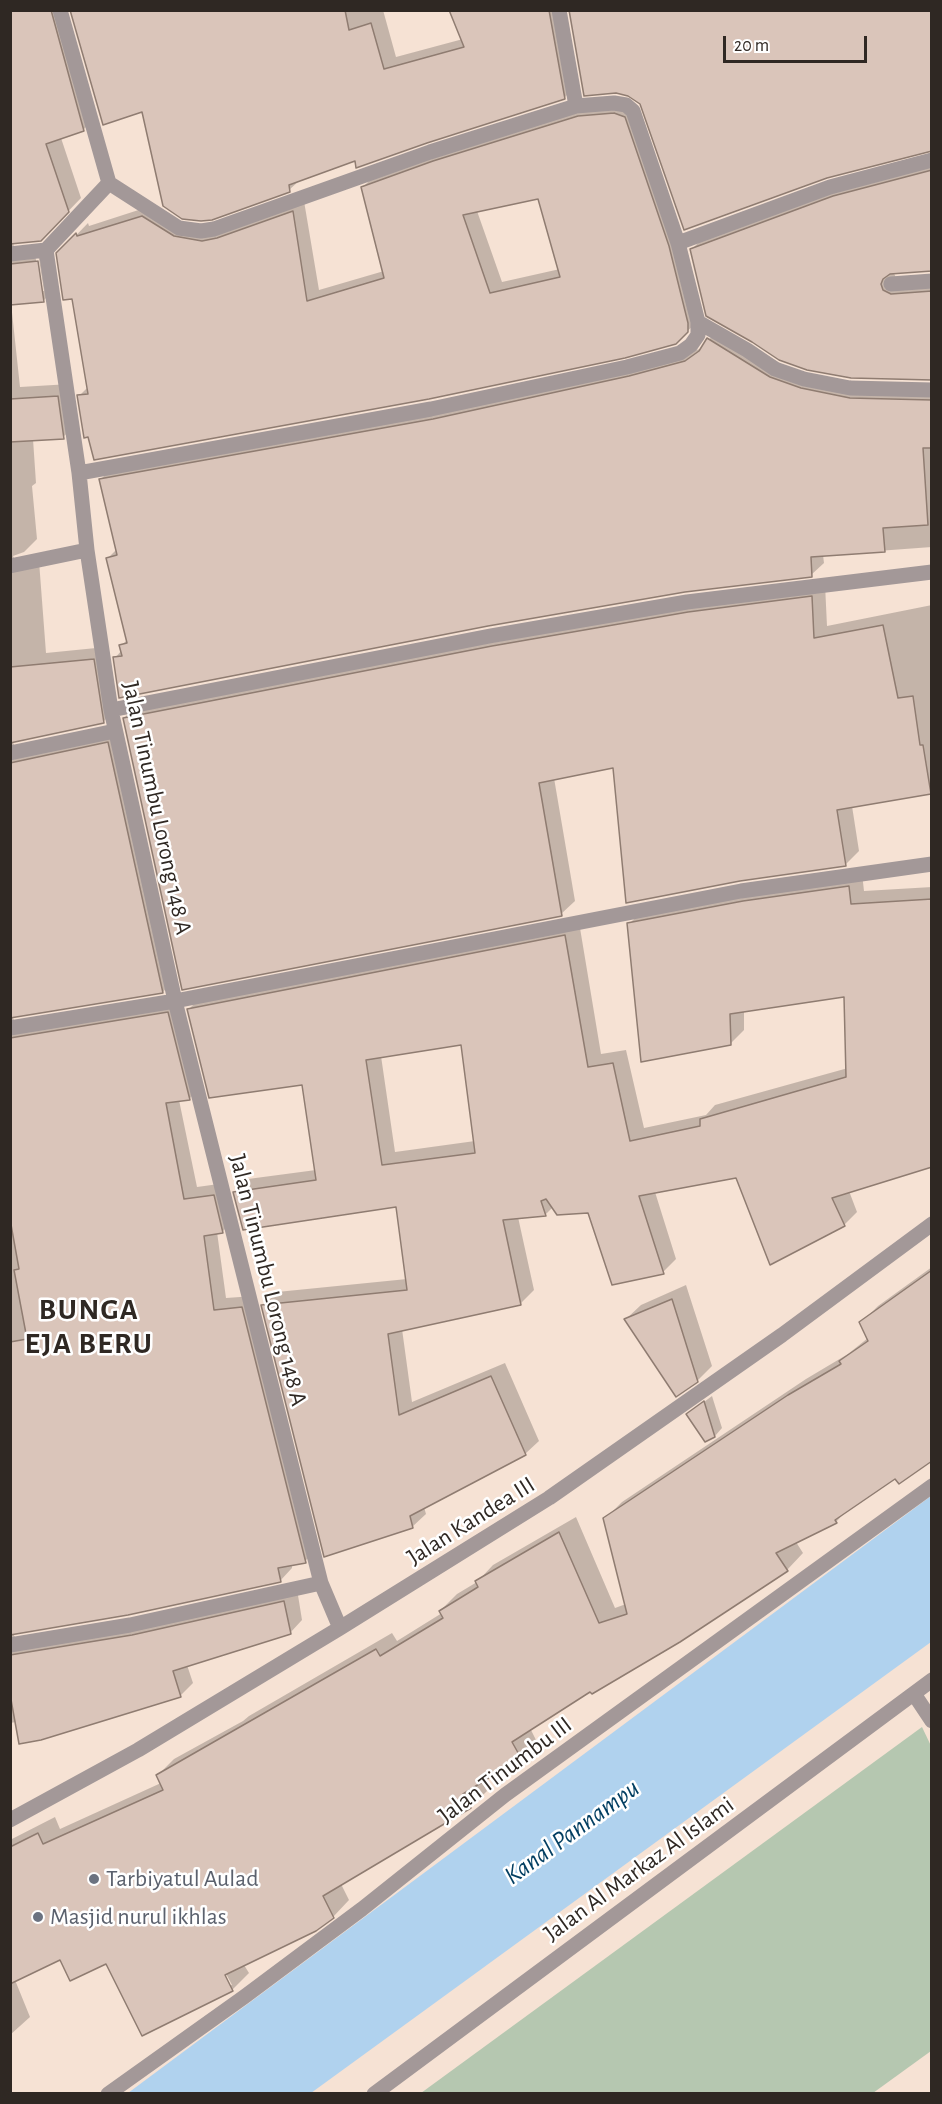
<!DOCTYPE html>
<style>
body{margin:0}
#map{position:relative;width:942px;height:2104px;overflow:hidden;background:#f6e2d4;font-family:"Alegreya Sans",sans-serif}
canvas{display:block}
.frame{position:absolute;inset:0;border:12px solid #2f2823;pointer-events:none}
.scale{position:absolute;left:723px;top:36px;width:144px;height:27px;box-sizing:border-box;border:3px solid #2f2823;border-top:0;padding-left:8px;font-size:18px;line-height:21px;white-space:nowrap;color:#2f2823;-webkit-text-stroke:4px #fff;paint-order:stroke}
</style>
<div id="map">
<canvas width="942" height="2104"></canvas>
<div class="frame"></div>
<div class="scale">20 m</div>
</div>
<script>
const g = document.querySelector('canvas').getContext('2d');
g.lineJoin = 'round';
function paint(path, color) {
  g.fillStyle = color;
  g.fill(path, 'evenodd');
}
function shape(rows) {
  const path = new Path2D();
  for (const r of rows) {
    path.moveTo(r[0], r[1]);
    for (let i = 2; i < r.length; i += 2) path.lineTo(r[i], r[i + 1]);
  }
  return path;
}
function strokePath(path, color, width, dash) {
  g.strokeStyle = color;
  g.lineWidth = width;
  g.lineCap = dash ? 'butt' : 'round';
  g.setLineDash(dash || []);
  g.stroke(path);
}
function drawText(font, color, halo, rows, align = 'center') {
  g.font = font + ' "Alegreya Sans",sans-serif';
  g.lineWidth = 5;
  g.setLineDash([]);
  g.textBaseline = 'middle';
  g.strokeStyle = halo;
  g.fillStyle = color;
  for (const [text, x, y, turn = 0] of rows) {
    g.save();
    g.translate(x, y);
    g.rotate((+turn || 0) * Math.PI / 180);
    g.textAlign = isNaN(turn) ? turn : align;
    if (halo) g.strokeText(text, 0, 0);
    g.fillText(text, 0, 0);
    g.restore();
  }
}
paint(shape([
 [922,1727,932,1748,931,2051,873,2093,421,2093]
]), '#b5c7b0');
paint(shape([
 [931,1496,931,1642,311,2093,128,2093]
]), '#b0d2ee');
paint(shape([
 [10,10,66,10,96,117,83,130,61,138,81,198,54,226,13,242,14,247,50,249,56,288,43,301,11,303,20,387,70,384,76,425,63,437,33,439,36,483,32,486,37,539,24,552,13,556,15,560,39,561,46,653,106,647,116,709,103,722,12,741,16,748,120,731,175,979,163,992,12,1016,15,1022,180,1000,202,1086,189,1099,179,1100,197,1187,226,1183,235,1219,222,1232,217,1232,226,1298,254,1296,318,1549,305,1561,292,1564,292,1568,280,1581,13,1634,19,1642,297,1589,302,1620,290,1633,187,1665,193,1683,180,1696,10,1723],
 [38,253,44,291,41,291,35,254],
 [72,10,383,10,396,57,463,39,451,10,564,10,577,85,564,98,356,159,300,180,289,190,143,110],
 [626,102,700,319,675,343,79,396,89,386,73,298,58,254,88,223,89,226,154,205,186,225,215,229,304,201,319,290,384,271,363,187,375,175,591,104],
 [539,197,560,269,502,282,477,211],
 [932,162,932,271,894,273,896,278,932,280,932,379,691,250,704,237,847,184],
 [721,327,783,365,815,377,863,386,932,387,932,547,823,555,824,563,811,575,115,658,122,650,121,646,128,639,108,558,117,549,100,480,113,467,643,364,700,349],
 [825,584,827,626,932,605,932,793,852,806,859,851,845,865,614,766,554,778,575,901,561,914,124,718,138,705],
 [862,873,864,891,932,887,932,1165,849,1191,857,1212,844,1225,737,1177,655,1192,676,1259,663,1272,589,1211,553,1207,545,1215,518,1217,534,1290,520,1304,402,1329,412,1402,505,1363,539,1441,525,1454,424,1507,426,1514,412,1527,263,1306,277,1292,407,1279,397,1205,235,1193,248,1179,316,1170,303,1084,189,1009,202,996,579,922,601,1054,626,1050,644,1128,706,1115,715,1105,848,1068,846,995,744,1011,744,1030,731,1043,629,924,643,910],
 [462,1043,475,1141,395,1152,381,1056],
 [932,1267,932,1459,896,1477,848,1509,836,1522,796,1542,803,1553,787,1570,530,1728,536,1740,520,1757,481,1781,487,1791,471,1807,341,1884,349,1900,333,1917,244,1965,249,1973,232,1990,107,1962,61,1958,15,1980,30,2017,10,2035,10,1840,55,1817,60,1829,161,1783,158,1775,174,1759,243,1721,249,1716,392,1633,397,1641,442,1613,440,1611,457,1594,477,1582,493,1565,576,1517,615,1608,626,1604,605,1519,622,1502,806,1379,848,1354,868,1338,861,1323,878,1306],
 [223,1968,232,1985,229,1985,221,1969],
 [686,1285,712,1366,697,1381,626,1319,641,1305],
 [712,1396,722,1428,715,1436,688,1414]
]), '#0003');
const building = shape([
 [10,10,51,10,84,131,46,144,69,212,41,241,10,244,10,10],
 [70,10,345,10,349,30,371,23,384,69,464,47,449,10,549,10,565,99,427,143,356,168,355,161,289,185,290,192,212,220,201,221,182,219,163,206,142,112,103,125,70,10],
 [569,10,932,10,932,151,827,178,684,230,640,104,628,96,616,93,584,96,569,10],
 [614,113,625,117,669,246,688,323,688,332,676,344,625,358,429,399,94,460,88,437,84,438,77,395,88,394,72,299,63,300,56,253,76,233,77,236,142,216,174,236,202,241,217,238,293,211,307,301,384,278,361,187,433,161,578,116,614,113],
 [538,199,560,277,490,293,463,215,538,199],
 [932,170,932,271,890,274,883,279,881,284,883,290,891,294,932,291,932,380,851,378,807,370,779,360,752,342,706,316,690,249,833,196,932,170],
 [38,261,44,302,10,305,10,264,38,261],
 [707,338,770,377,801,388,850,398,932,400,932,448,923,448,928,525,883,528,885,552,811,557,812,577,685,592,488,626,119,698,113,657,122,656,119,645,127,643,106,558,117,555,99,479,433,419,629,376,685,361,699,351,707,338],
 [58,396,64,439,10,442,10,399,58,396],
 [812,596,814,638,883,625,898,698,913,696,920,745,923,745,931,794,837,810,846,866,740,881,626,903,613,768,539,783,562,916,182,990,123,718,492,646,688,612,812,596],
 [94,659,104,723,10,743,10,667,94,659],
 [108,742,163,993,10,1018,10,763,108,742],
 [849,886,851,904,932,899,932,1167,832,1198,845,1226,770,1265,736,1178,639,1196,664,1274,612,1285,588,1213,557,1215,546,1199,541,1201,546,1216,503,1220,521,1305,388,1334,399,1415,491,1376,526,1455,410,1516,413,1528,324,1557,261,1305,407,1290,396,1207,243,1230,233,1192,316,1180,302,1085,209,1098,187,1009,565,935,588,1067,613,1063,630,1141,700,1126,700,1119,846,1077,844,997,730,1014,731,1045,641,1062,627,923,743,901,849,886],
 [461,1045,475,1153,382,1165,366,1060,461,1045],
 [168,1012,190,1100,166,1103,184,1199,214,1195,223,1233,204,1236,214,1310,242,1307,306,1563,278,1568,281,1582,128,1615,10,1635,10,1342,27,1339,14,1270,19,1269,10,1219,10,1038,168,1012],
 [932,1270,932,1461,899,1484,895,1479,835,1520,837,1523,776,1553,788,1571,680,1642,592,1694,590,1692,512,1742,521,1758,463,1794,471,1808,323,1896,334,1918,316,1931,225,1975,233,1991,142,2036,106,1964,70,1981,60,1960,10,1984,10,1847,38,1833,43,1844,163,1790,156,1775,376,1649,380,1656,443,1618,439,1611,478,1587,475,1581,559,1532,599,1623,627,1614,603,1518,788,1395,841,1364,839,1361,868,1341,859,1322,932,1270],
 [672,1299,698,1382,676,1397,624,1319,672,1299],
 [704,1401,715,1437,705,1442,686,1414,704,1401],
 [284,1601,291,1634,173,1671,181,1697,41,1740,19,1744,10,1694,10,1655,132,1635,284,1601]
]);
paint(building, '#dac5ba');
strokePath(building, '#8f7c71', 1.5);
strokePath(shape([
 [60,10,109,183],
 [559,10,576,106],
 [109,183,46,250,79,473,87,550,111,710,175,1001,321,1583,340,1628],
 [109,183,179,228,201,231,214,229,430,152,576,106,614,103,626,105,633,111,678,243,830,187,932,160],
 [10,254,46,250],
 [891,284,932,281],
 [698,322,747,350,775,369,804,379,850,388,932,390],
 [79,473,431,409,627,367,680,353,691,345,698,335,698,322,678,243],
 [10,566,87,550],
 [111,710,490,636,687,602,932,572],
 [10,753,115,731],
 [10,1028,175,1001,741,891,932,864],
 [10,1645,130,1625,321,1583],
 [914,1694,932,1721],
 [10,1820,138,1750,340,1628,549,1498,782,1335,932,1224],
 [108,2094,244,1997,362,1909,505,1795,932,1486],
 [374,2094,932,1680]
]), '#a39898', 15);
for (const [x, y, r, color] of [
 [94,1879,6,"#6b7280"],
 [38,1917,6,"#6b7280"]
]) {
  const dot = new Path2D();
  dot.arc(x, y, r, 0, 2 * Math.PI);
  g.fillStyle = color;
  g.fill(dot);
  strokePath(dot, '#fff', 2);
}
drawText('24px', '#2f2823', '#fff', [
 ["Jalan Tinumbu Lorong 148 A",157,808,78],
 ["Jalan Tinumbu Lorong 148 A",268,1280,76],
 ["Jalan Kandea III",471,1521,-32],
 ["Jalan Tinumbu III",505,1770,-37],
 ["Jalan Al Markaz Al Islami",639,1869,-36]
]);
drawText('24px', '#5b616d', '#fff', [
 ["Tarbiyatul Aulad",106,1879],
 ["Masjid nurul ikhlas",50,1917]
], 'left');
drawText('italic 26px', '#033f62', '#fff', [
 ["Kanal Pannampu",572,1832,-36]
]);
g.letterSpacing = '1.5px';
drawText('bold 30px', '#2f2823', '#fff', [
 ["BUNGA",89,1310],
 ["EJA BERU",89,1344]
]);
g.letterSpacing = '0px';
</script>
